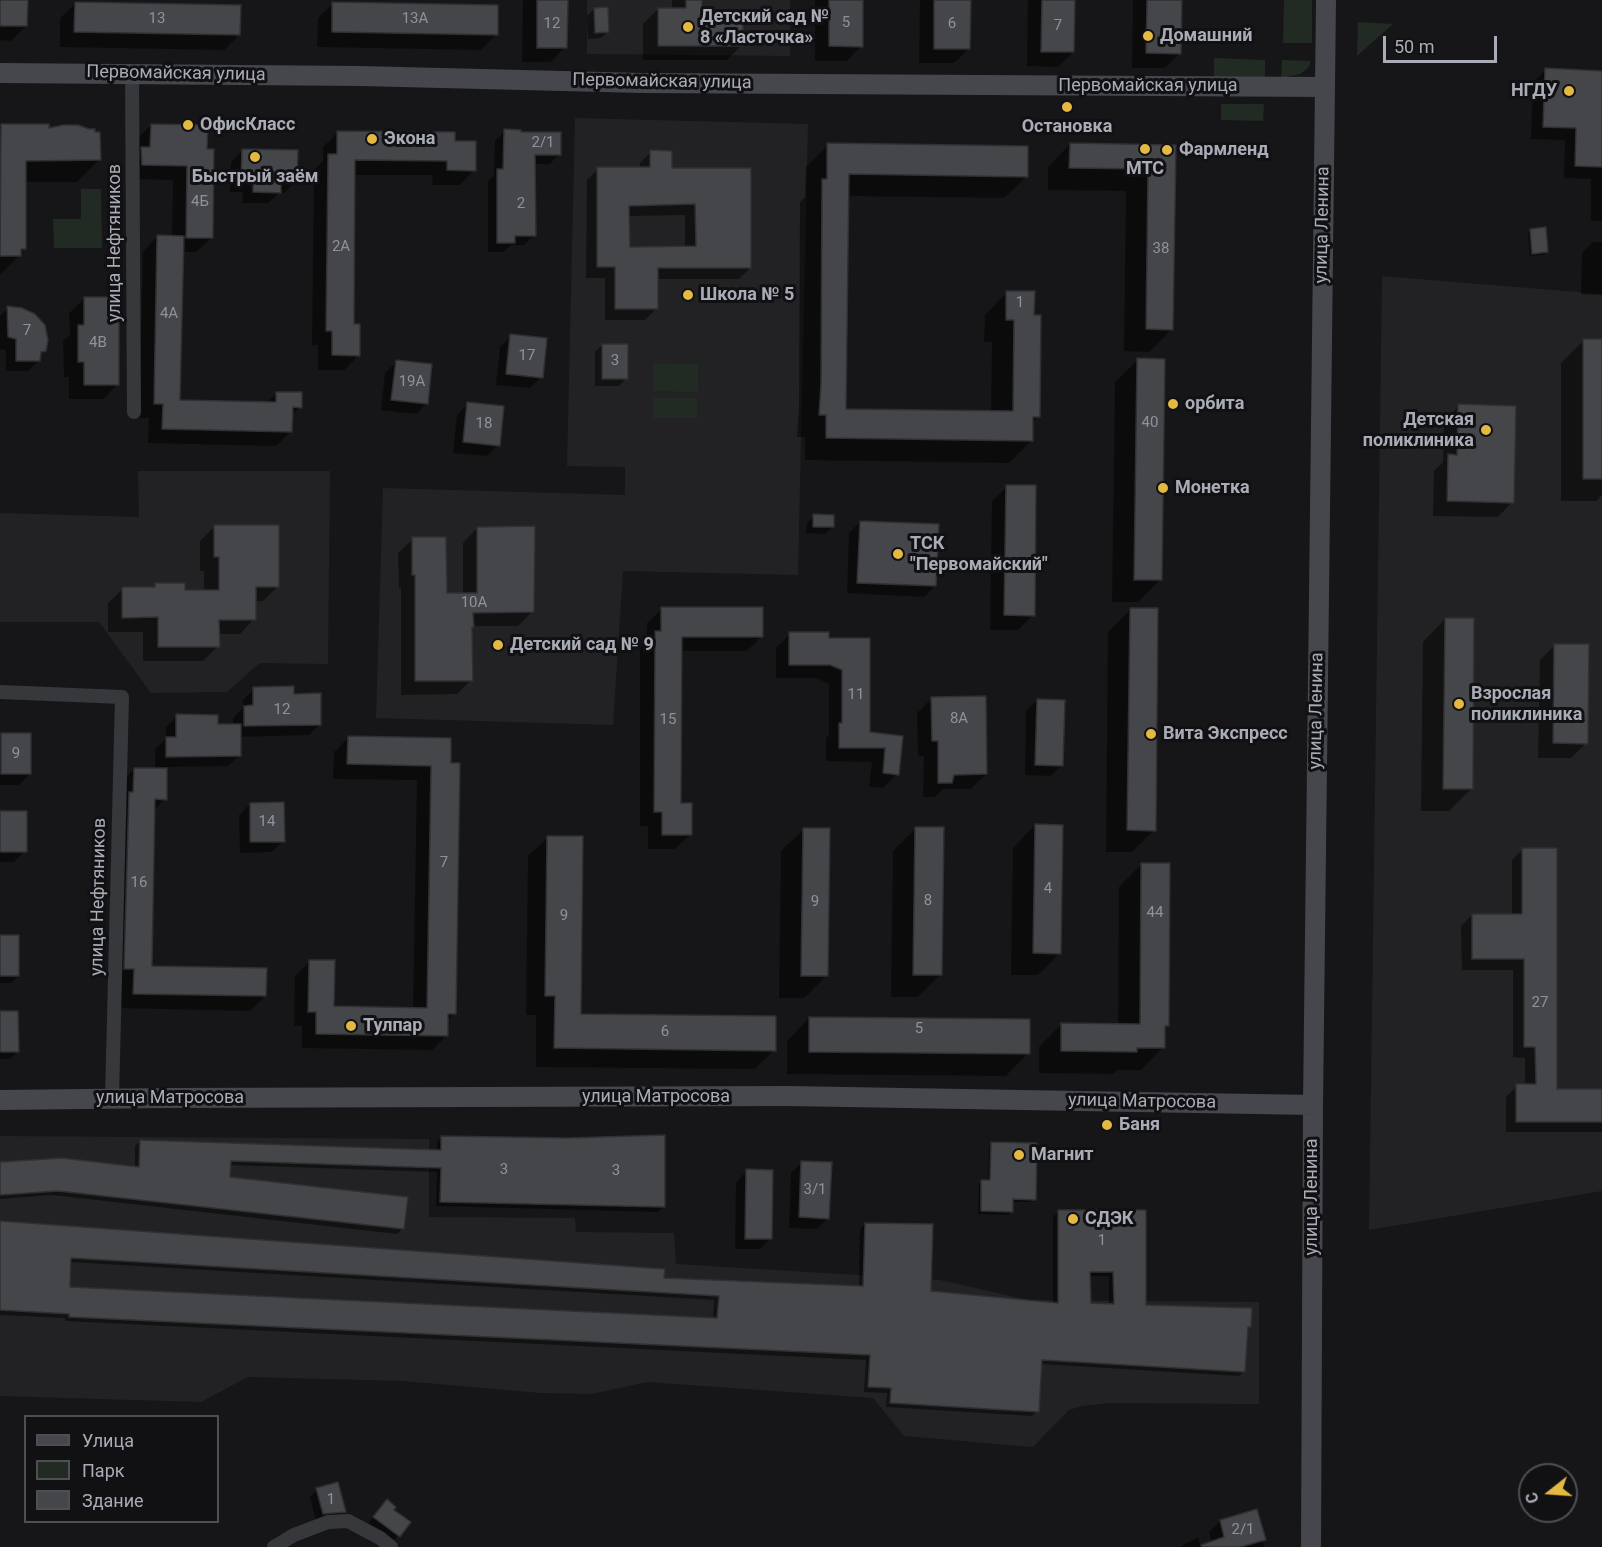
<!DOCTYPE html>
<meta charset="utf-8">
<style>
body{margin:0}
#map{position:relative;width:1602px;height:1547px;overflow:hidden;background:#161618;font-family:Roboto,sans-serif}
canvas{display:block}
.legend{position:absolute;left:24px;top:1415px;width:195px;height:108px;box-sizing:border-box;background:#111113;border:2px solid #4e4f54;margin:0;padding:8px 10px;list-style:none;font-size:18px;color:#a9acb6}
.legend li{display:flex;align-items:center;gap:12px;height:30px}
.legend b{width:30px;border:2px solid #4e4f54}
.north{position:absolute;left:1518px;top:1463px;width:60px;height:60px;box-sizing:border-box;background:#111113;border:2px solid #4e4f54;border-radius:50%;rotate:253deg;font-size:16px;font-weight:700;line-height:24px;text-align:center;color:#a9acb6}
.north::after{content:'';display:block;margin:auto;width:21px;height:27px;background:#e3b843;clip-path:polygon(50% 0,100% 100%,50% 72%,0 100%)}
.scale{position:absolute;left:1383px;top:36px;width:114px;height:27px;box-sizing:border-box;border:3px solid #a9acb6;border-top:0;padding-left:8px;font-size:18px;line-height:21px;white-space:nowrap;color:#a9acb6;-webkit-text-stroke:4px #111113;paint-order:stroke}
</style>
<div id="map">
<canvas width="1602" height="1547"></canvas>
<ul class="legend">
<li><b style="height:8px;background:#45474c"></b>Улица</li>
<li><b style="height:16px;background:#222a24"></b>Парк</li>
<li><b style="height:16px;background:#45464a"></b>Здание</li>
</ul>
<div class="north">С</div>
<div class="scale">50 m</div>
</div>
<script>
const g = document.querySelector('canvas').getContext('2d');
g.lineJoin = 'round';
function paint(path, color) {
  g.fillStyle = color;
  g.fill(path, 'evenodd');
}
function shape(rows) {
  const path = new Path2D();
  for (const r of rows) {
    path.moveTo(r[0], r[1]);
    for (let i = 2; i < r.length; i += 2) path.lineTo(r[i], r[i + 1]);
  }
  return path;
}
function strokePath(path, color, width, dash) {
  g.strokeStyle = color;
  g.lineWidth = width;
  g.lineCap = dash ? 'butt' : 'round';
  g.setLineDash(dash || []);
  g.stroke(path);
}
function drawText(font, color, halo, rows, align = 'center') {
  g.font = font + ' Roboto,sans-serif';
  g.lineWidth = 6;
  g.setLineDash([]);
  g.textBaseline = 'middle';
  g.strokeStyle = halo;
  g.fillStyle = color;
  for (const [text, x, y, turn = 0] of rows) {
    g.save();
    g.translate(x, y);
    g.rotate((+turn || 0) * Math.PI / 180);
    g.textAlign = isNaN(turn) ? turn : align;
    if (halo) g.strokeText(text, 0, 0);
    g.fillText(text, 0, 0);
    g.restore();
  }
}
paint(shape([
 [587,0,790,0,790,56,587,54],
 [575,118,808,124,798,575,623,571,613,725,376,718,383,488,625,495,625,467,567,466],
 [1382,276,1602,294,1602,1191,1369,1230],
 [138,471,330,471,328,664,260,663,227,692,151,693,99,622,0,622,0,513,139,517],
 [0,1136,429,1139,429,1217,575,1218,576,1232,674,1233,676,1264,940,1280,1028,1300,1259,1302,1259,1404,1110,1403,1081,1406,1069,1410,1033,1447,904,1436,873,1398,647,1382,592,1394,540,1393,403,1381,248,1377,201,1402,0,1396]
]), '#222224');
paint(shape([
 [1284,0,1312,0,1312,43,1283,43],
 [1358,22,1393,24,1357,56],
 [1214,58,1265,60,1265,78,1214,77],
 [1282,60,1311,61,1308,68,1300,74,1281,78],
 [1221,104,1264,104,1263,121,1221,120],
 [81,189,101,189,102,248,54,248,53,219,81,219],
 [653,363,698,364,698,392,653,391],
 [653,398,697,398,697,418,653,418]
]), '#222a24');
paint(shape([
 [0,0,26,0,26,26,11,41,0,40],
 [523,0,566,0,565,47,551,62,522,62],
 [672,0,701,0,701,12,742,45,727,60,643,60,643,24,658,9,672,9],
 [815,0,862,0,861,46,847,61,815,61],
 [920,0,969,0,969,49,954,63,919,63],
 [1028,0,1074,0,1073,52,1058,67,1027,66],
 [1133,0,1181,0,1180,53,1165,68,1132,68],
 [333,3,496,35,481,50,317,47,318,18],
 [75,4,239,35,224,50,60,47,60,18],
 [594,9,608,31,601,38,588,39,587,16],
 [1546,70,1602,72,1602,221,1591,221,1591,179,1564,178,1565,140,1531,139,1533,82],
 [151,125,206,151,211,238,196,252,182,252,179,402,266,403,277,393,300,407,291,416,291,431,276,446,148,443,149,418,139,418,143,251,158,236,172,237,173,180,127,179,136,140],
 [1,126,94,134,99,160,77,182,25,182,25,248,20,253,20,255,0,275,0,127],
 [505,131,559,154,550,164,534,164,534,235,524,245,511,245,503,252,488,252,488,181,494,175,495,141],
 [338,132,453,142,474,170,460,185,432,185,433,175,354,175,352,326,359,355,344,370,318,370,318,345,312,345,314,170,323,161,323,147],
 [1070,144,1174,146,1172,329,1149,352,1124,351,1126,191,1048,190,1048,167],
 [828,145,1027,176,1004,198,848,196,845,410,991,412,992,342,984,342,985,315,1007,292,1033,316,1038,416,1032,423,1032,440,1009,463,805,460,805,437,797,437,799,407,800,202,805,197,806,167],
 [242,151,295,182,284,193,279,193,268,203,242,203,243,192,230,192,231,162],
 [651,152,670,170,750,268,739,279,656,279,656,309,645,320,605,320,605,278,586,278,587,180,598,169,640,169,640,163],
 [685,215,685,248,628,249,628,216],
 [1531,230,1547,251,1544,255,1530,256,1528,233],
 [1593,242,1602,242,1602,295,1581,294,1582,253],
 [84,299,118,384,103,399,69,399,69,377,64,377,63,341,70,335,69,313],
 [8,308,44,350,39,355,39,360,28,371,6,371,6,350,0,349,0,316],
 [511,336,541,377,530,388,496,385,500,347],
 [1583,341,1602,341,1602,495,1596,501,1561,501,1561,363],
 [602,345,626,378,619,386,595,386,595,352],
 [1138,360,1160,580,1138,602,1112,602,1115,382],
 [396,362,427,403,416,414,381,410,385,373],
 [468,404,498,445,487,456,453,453,457,415],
 [1459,406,1512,502,1498,517,1433,516,1434,471,1443,462,1444,421],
 [1007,487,1033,615,1018,630,990,630,992,501],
 [814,516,832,527,825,534,806,533,807,523],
 [860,522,935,586,924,597,847,593,849,533],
 [215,526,278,586,263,601,254,601,254,619,240,634,218,634,218,646,203,661,143,661,143,632,108,632,108,603,123,589,152,589,156,585,183,592,204,591,204,571,200,571,200,541],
 [477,528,533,611,518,626,473,626,470,628,471,680,457,694,401,695,401,588,399,588,398,553,413,539,445,594,463,594,463,543],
 [662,609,762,636,747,651,680,651,680,804,690,835,675,849,648,849,648,826,640,826,640,648,647,641,647,623],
 [1130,610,1154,830,1132,852,1106,852,1108,632],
 [1445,619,1471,789,1449,811,1421,811,1423,642],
 [790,634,827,640,869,640,869,733,901,737,897,774,883,788,869,787,872,762,826,761,826,738,829,735,829,684,816,678,776,678,776,648],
 [1555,645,1586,743,1571,758,1538,758,1540,660],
 [254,689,293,695,320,724,309,735,239,737,239,755,228,766,166,767,165,799,153,811,150,967,265,996,250,1011,119,1008,119,784,134,769,155,769,155,749,166,739,166,727,177,716,217,726,233,726,233,718,243,708,243,700],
 [932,698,986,774,971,789,943,789,935,797,923,797,924,756,918,756,917,713],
 [1037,700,1062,765,1051,776,1025,775,1026,711],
 [2,735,30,774,19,785,0,785,0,736],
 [348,738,450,739,454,1013,447,1021,447,1035,432,1050,302,1048,302,1026,294,1026,295,976,310,961,333,1008,413,1009,417,780,333,779,334,752],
 [250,804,283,841,272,852,240,853,239,815],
 [0,812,25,851,14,862,0,862],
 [1035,825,1060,953,1038,975,1011,975,1013,848],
 [916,828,940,975,918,997,891,997,893,851],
 [804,829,826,976,804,998,779,998,781,851],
 [548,837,580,1015,774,1050,755,1069,536,1067,536,1015,526,1015,528,856],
 [1523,849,1556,1090,1602,1090,1602,1132,1506,1132,1506,1097,1517,1086,1525,1086,1525,1058,1513,1057,1513,970,1462,970,1461,926,1472,915,1512,915,1512,860],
 [1142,864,1167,1025,1164,1029,1163,1047,1141,1070,1118,1070,1113,1074,1039,1073,1039,1047,1062,1024,1118,1025,1119,887],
 [0,937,18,976,11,983,0,983],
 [0,1013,17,1052,10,1059,0,1059],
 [809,1018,1028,1053,1006,1076,787,1074,787,1041],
 [442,1137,663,1207,658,1212,436,1206,437,1172,229,1165,228,1179,402,1229,397,1234,52,1195,0,1199,0,1163,135,1168,135,1146,141,1141,437,1152,437,1142],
 [992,1143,1035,1199,1031,1202,1012,1202,1011,1212,1008,1215,978,1214,979,1185,982,1181,988,1182,989,1146],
 [802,1162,828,1218,817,1229,789,1228,791,1173],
 [747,1171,771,1238,760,1249,735,1249,736,1182],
 [1058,1212,1145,1306,1250,1327,1246,1330,1244,1371,1239,1376,1040,1364,1037,1411,1032,1416,886,1407,887,1393,864,1392,866,1360,65,1321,65,1318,0,1315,0,1223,663,1279,859,1287,860,1229,865,1224,929,1292,1053,1304,1053,1217],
 [70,1262,714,1300,713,1319,68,1288],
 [1089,1276,1109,1276,1109,1305,1089,1305],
 [317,1490,344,1512,338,1519,316,1521,310,1497],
 [380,1508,392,1510,409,1523,392,1543,367,1525],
 [1220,1521,1262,1541,1264,1547,1181,1547,1186,1543,1198,1538,1201,1547,1212,1543,1209,1532]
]), '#0007');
const building = shape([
 [0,0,28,0,27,26,0,26,0,0],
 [537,0,568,0,567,48,537,48,537,0],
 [686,0,702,0,702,11,743,11,743,46,658,46,658,8,686,8,686,0],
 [829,0,863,0,863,47,829,46,829,0],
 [934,0,971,0,970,49,934,49,934,0],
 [1042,0,1075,0,1074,52,1041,52,1042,0],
 [1147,0,1182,0,1181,54,1146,53,1147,0],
 [75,2,241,5,240,35,74,32,75,2],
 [332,2,498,5,498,35,332,32,332,2],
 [608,7,609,32,595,33,594,8,608,7],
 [1545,68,1602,71,1602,167,1575,166,1576,128,1543,127,1545,68],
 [1,124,49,124,49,128,63,125,78,125,89,129,95,129,95,132,100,132,101,160,26,161,26,249,21,249,21,256,0,256,1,124],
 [151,124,208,125,207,149,214,149,213,238,186,238,187,166,142,165,141,147,150,147,151,124],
 [504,129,521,130,521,132,561,132,561,155,535,155,536,236,515,236,515,243,497,243,497,169,503,169,504,129],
 [337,131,455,132,455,141,476,141,476,171,447,170,447,161,355,160,354,324,360,324,360,356,332,355,332,331,326,331,328,154,337,154,337,131],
 [827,143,1028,146,1028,177,849,174,846,409,1013,411,1014,320,1006,320,1006,291,1035,291,1034,315,1041,315,1040,417,1033,417,1033,441,826,438,826,415,819,415,821,384,822,179,827,179,827,143],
 [1070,143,1176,145,1173,330,1146,329,1148,169,1069,168,1070,143],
 [242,149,298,150,297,182,281,182,281,193,253,192,253,182,241,181,242,149],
 [650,150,672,151,672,168,751,168,751,268,658,268,658,309,615,309,615,267,597,267,597,167,650,167,650,150],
 [695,204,696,246,630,247,629,206,695,204],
 [1546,227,1548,252,1532,254,1530,229,1546,227],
 [157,235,184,236,180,400,276,402,276,392,302,392,302,408,293,407,292,432,162,429,163,404,154,404,157,235],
 [84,297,119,297,119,385,84,385,84,362,78,362,78,325,84,325,84,297],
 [7,306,22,308,35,314,45,325,48,340,46,351,41,352,40,361,16,361,16,339,8,337,7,306],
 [510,334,547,338,543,378,506,374,510,334],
 [1583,339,1602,339,1602,479,1583,479,1583,339],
 [602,344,628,344,628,379,602,379,602,344],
 [1137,358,1165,359,1162,580,1134,580,1137,358],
 [396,360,432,364,428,404,391,400,396,360],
 [467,402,504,406,500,446,463,442,467,402],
 [1458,404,1516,406,1514,503,1447,501,1448,454,1457,455,1458,404],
 [1006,485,1036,485,1035,616,1004,615,1006,485],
 [813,514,834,515,834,527,813,527,813,514],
 [860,521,939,524,936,586,857,583,860,521],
 [214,525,279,525,279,587,256,587,256,620,219,620,220,647,158,647,158,617,122,618,122,587,155,587,155,583,185,583,185,590,219,590,219,557,214,557,214,525],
 [535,526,534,612,473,613,474,627,472,627,473,681,415,681,415,575,412,575,412,537,446,537,447,593,477,593,477,527,535,526],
 [661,607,763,607,763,637,682,637,681,803,692,803,692,835,662,835,662,812,654,812,655,631,661,631,661,607],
 [1130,608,1158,608,1156,831,1127,830,1130,608],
 [1445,618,1474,618,1473,789,1443,789,1445,618],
 [789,632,829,632,829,638,870,638,870,732,903,736,899,775,883,773,885,748,839,748,839,723,842,723,842,670,830,665,789,665,789,632],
 [1554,644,1589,644,1588,744,1553,743,1554,644],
 [294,686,294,694,321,693,321,725,244,726,244,706,253,705,253,687,294,686],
 [986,696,987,774,954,775,952,783,938,783,938,741,932,741,931,697,986,696],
 [1037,699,1065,700,1063,766,1035,765,1037,699],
 [176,714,218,715,218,724,241,724,241,756,166,757,166,737,176,737,176,714],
 [1,733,31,733,31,774,1,774,1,733],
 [348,736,451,738,451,763,460,763,456,1014,448,1014,448,1036,316,1034,316,1012,308,1012,309,960,335,960,334,1006,427,1008,431,766,347,764,348,736],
 [134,768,167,768,167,800,155,799,152,966,267,968,266,996,133,994,134,969,124,969,129,792,133,792,134,768],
 [284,802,285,842,250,842,250,803,284,802],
 [0,811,27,811,27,852,0,852,0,811],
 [1035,824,1063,825,1061,954,1033,953,1035,824],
 [915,827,944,827,942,975,913,975,915,827],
 [803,828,830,828,828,976,801,976,803,828],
 [547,836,583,836,581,1014,776,1016,776,1051,554,1048,555,996,545,996,547,836],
 [1522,848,1557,848,1557,1089,1602,1089,1602,1122,1516,1122,1516,1084,1536,1084,1535,1047,1524,1047,1524,959,1472,959,1472,914,1522,914,1522,848],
 [1141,863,1170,863,1169,1026,1165,1026,1165,1048,1137,1048,1137,1052,1061,1051,1061,1023,1140,1024,1141,863],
 [0,935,19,935,19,976,0,976,0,935],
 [0,1011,18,1011,19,1052,0,1052,0,1011],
 [809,1017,1030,1019,1030,1054,809,1052,809,1017],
 [665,1135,665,1207,440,1202,441,1168,231,1161,230,1177,408,1197,404,1229,58,1191,0,1195,0,1162,62,1158,139,1167,140,1140,441,1150,441,1136,567,1138,665,1135],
 [991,1142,1037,1143,1036,1200,1013,1199,1013,1212,981,1211,981,1180,990,1180,991,1142],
 [801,1161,832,1162,829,1219,799,1217,801,1161],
 [746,1169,773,1170,772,1239,745,1239,746,1169],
 [1058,1210,1146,1210,1146,1305,1252,1308,1251,1327,1248,1327,1245,1372,1042,1360,1039,1412,890,1403,891,1388,868,1387,870,1355,69,1317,69,1314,0,1310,0,1221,665,1269,664,1278,863,1286,865,1223,933,1224,931,1291,1058,1303,1058,1210],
 [71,1258,719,1296,717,1318,70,1287,71,1258],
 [1090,1272,1113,1272,1114,1304,1091,1303,1090,1272],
 [338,1482,346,1512,323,1514,316,1488,338,1482],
 [387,1499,396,1507,394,1510,411,1522,400,1537,373,1517,387,1499],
 [1257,1509,1266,1540,1240,1547,1202,1547,1201,1545,1224,1537,1220,1520,1257,1509]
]);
paint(building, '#45464a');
strokePath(building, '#303033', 1.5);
strokePath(shape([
 [132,73,134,412],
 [0,692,122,697,112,1098],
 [274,1547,294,1535,328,1522,348,1521,380,1538,391,1547]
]), '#37383c', 14);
strokePath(shape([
 [0,73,360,76,643,83,1324,87],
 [0,1100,169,1098,788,1096,1313,1105],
 [1311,1547,1313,1105,1326,0]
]), '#45474c', 20);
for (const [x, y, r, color] of [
 [688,27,6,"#e3b843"],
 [1148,36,6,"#e3b843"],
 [1569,91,6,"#e3b843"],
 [1067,107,6,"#e3b843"],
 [188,125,6,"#e3b843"],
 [372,139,6,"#e3b843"],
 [1145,149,6,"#e3b843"],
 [1167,150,6,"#e3b843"],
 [255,157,6,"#e3b843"],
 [688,295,6,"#e3b843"],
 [1173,404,6,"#e3b843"],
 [1486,430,6,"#e3b843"],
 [1163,488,6,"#e3b843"],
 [898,554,6,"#e3b843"],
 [498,645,6,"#e3b843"],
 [1459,704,6,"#e3b843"],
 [1151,734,6,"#e3b843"],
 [351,1026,6,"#e3b843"],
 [1107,1125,6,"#e3b843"],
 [1019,1155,6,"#e3b843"],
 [1073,1219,6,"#e3b843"]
]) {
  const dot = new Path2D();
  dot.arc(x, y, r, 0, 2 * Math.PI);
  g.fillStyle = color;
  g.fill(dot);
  strokePath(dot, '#111113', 2);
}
drawText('15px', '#90929b', null, [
 ["13",157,19],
 ["13А",415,19],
 ["5",846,23],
 ["12",552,24],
 ["6",952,24],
 ["7",1058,26],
 ["2/1",543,143],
 ["4Б",200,202],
 ["2",521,204],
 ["2А",341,247],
 ["38",1161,249],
 ["1",1020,303],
 ["4А",169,314],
 ["7",27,331],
 ["4В",98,343],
 ["17",527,356],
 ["3",615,361],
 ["19А",412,382],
 ["40",1150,423],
 ["18",484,424],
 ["10А",474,603],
 ["11",856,695],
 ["12",282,710],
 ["8А",959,719],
 ["15",668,720],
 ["9",16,754],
 ["14",267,822],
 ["7",444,863],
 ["16",139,883],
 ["4",1048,889],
 ["8",928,901],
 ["9",815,902],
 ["44",1155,913],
 ["9",564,916],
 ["27",1540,1003],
 ["5",919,1029],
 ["6",665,1032],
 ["3",504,1170],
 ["3",616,1171],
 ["3/1",815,1190],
 ["1",1102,1241],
 ["1",331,1500],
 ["2/1",1243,1530]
]);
drawText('bold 18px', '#a9acb6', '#111113', [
 ["Детский сад №",700,17],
 ["8 «Ласточка»",700,38],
 ["Домашний",1160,36],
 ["НГДУ",1557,91,"right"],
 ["ОфисКласс",200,125],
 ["Остановка",1067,127,"center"],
 ["Экона",384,139],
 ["Фармленд",1179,150],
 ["МТС",1145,169,"center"],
 ["Быстрый заём",255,177,"center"],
 ["Школа № 5",700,295],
 ["орбита",1185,404],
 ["Детская",1474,420,"right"],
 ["поликлиника",1474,441,"right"],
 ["Монетка",1175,488],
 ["ТСК",910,544],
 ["\"Первомайский\"",910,565],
 ["Детский сад № 9",510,645],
 ["Взрослая",1471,694],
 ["поликлиника",1471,715],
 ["Вита Экспресс",1163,734],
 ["Тулпар",363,1026],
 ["Баня",1119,1125],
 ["Магнит",1031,1155],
 ["СДЭК",1085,1219]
], 'left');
drawText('18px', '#a9acb6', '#111113', [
 ["Первомайская улица",176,74,1],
 ["Первомайская улица",662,82,1],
 ["Первомайская улица",1148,86],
 ["улица Ленина",1323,225,-89],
 ["улица Нефтяников",115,243,-90],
 ["улица Ленина",1317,711,-89],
 ["улица Нефтяников",99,897,-89],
 ["улица Матросова",656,1097],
 ["улица Матросова",170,1098],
 ["улица Матросова",1142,1102,1],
 ["улица Ленина",1312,1197,-90]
]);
</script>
